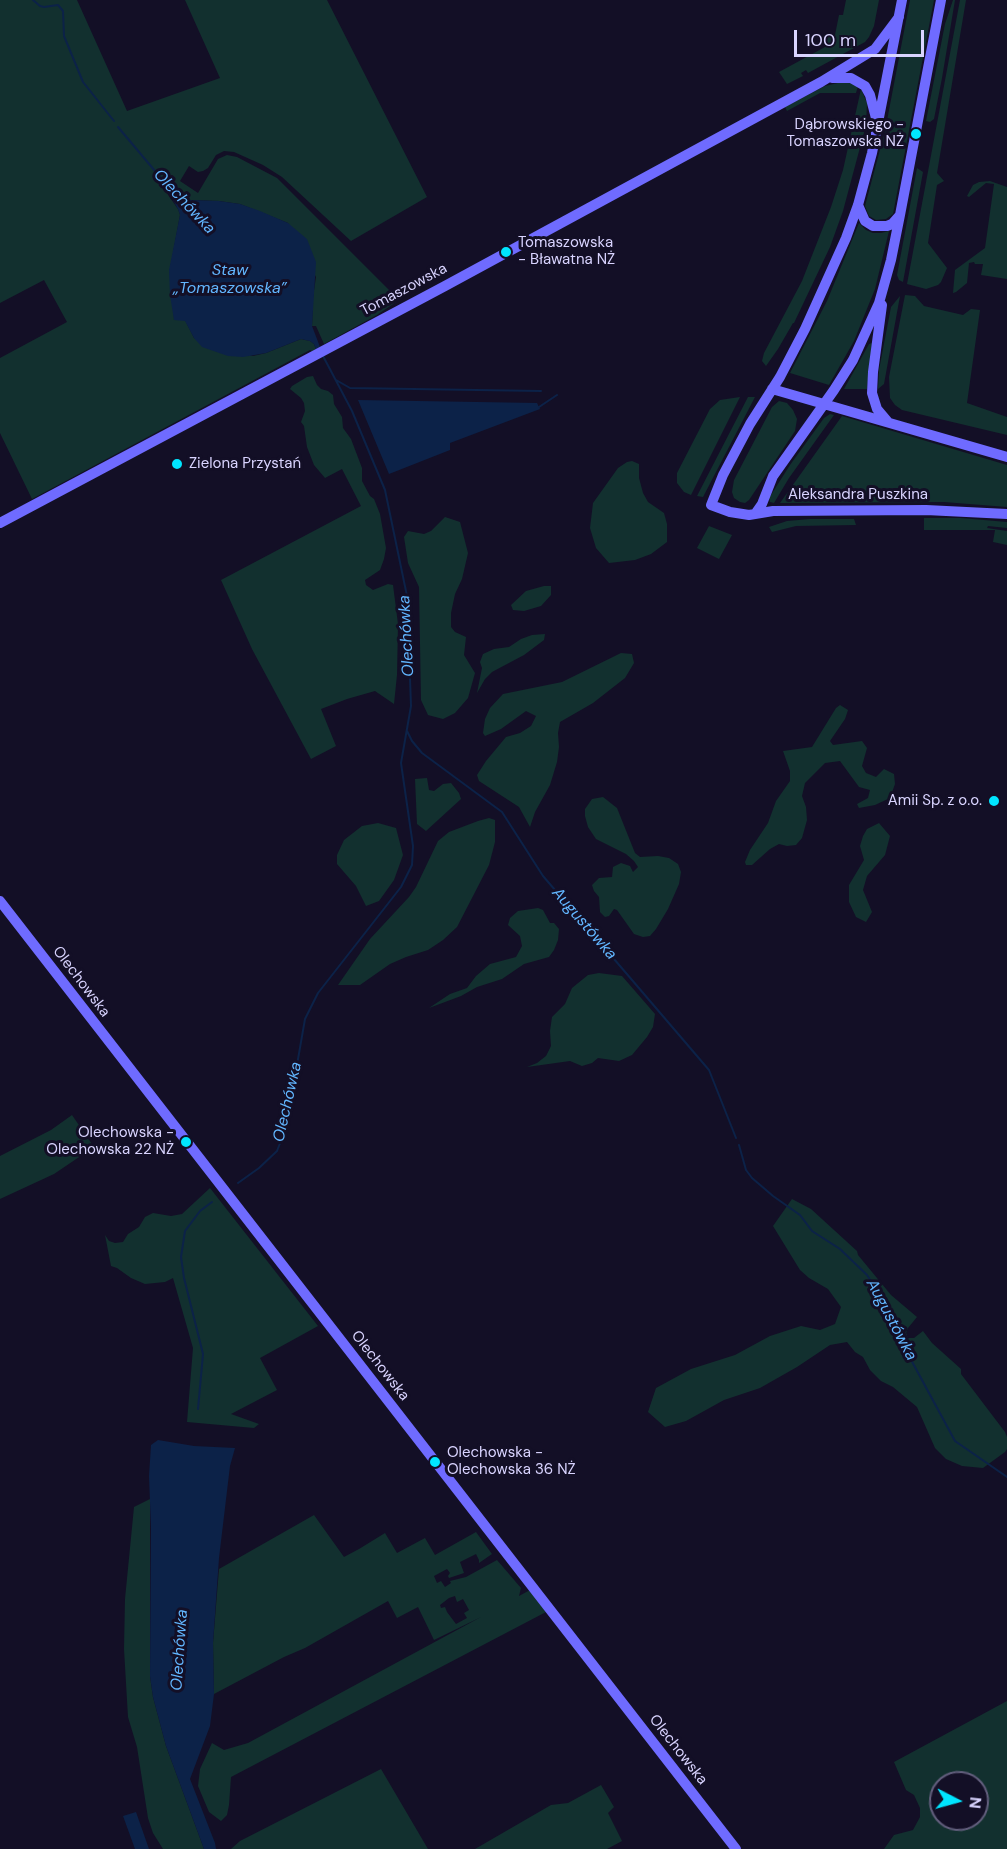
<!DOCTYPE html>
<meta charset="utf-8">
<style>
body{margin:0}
#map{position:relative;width:1007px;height:1849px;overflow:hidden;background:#130f26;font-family:"DM Sans",sans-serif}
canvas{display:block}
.north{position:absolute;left:929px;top:1771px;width:60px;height:60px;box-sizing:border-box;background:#130f26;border:2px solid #625e7d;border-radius:50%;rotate:96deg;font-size:16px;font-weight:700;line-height:24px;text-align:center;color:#d9d4ff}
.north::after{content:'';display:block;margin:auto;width:21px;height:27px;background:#00e5ff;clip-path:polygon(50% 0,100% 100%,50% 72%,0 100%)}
.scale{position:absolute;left:794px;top:30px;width:130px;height:27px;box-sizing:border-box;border:3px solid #d9d4ff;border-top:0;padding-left:8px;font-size:18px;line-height:21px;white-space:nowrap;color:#d9d4ff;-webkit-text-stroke:4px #130f26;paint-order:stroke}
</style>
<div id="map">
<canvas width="1007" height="1849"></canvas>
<div class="north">N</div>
<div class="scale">100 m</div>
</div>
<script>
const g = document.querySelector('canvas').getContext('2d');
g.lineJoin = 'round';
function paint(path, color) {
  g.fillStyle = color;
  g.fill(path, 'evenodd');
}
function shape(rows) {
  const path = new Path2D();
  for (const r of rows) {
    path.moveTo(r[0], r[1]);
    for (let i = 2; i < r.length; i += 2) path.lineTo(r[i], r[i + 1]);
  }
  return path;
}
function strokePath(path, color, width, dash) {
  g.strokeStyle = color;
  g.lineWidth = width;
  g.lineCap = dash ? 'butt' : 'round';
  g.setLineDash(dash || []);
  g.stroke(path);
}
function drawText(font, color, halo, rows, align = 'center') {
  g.font = font + ' "DM Sans",sans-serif';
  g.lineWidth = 6;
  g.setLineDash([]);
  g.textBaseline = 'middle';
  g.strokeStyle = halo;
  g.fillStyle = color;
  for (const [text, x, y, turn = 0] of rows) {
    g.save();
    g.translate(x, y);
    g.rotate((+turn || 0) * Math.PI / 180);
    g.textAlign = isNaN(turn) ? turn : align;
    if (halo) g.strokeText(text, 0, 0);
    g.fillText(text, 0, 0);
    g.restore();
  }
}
paint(shape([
 [0,0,77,0,127,111,220,78,185,0,327,0,427,197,351,241,282,177,263,165,234,152,224,151,216,155,208,168,203,171,198,172,189,166,180,181,198,193,218,159,227,155,237,157,277,178,391,292,396,302,377,315,324,344,316,326,312,326,313,297,316,277,288,223,240,204,219,201,188,200,172,187,166,192,178,209,180,215,173,253,174,320,185,320,194,338,253,356,266,353,301,339,310,341,314,344,316,349,312,351,310,350,32,499,0,433,0,358,67,322,44,280,0,303],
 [846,0,879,0,874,26,869,37,865,42,808,73,806,70,801,73,803,76,787,84,779,72,825,47,829,34,835,35,839,15,843,15],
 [910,0,934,0,893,214,886,219,876,220,869,216,865,206,885,131],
 [953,0,955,0,942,78,934,119,930,122,926,121,945,24],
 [960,0,966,0,937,173,944,181,937,185,928,243,947,268,941,282,938,285,926,289,907,284],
 [842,82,849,82,858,86,856,93,820,93,787,111,785,107,825,86],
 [861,89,867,103,866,125,843,211,830,247,794,323,793,323,778,349,766,366,762,361,764,353,802,281,831,207,843,170],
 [917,168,923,172,903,282,899,280,897,275],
 [990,181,1007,187,1007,279,981,275,983,264,975,264,974,262,969,263,967,283,956,292,953,293,955,270,985,248,994,184,986,183,969,197,967,196,973,185,979,182],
 [859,223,866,230,873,233,881,233,889,231,875,289,854,341,829,385,790,373,827,301],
 [905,295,915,296,924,306,963,315,971,309,980,310,967,403,1007,417,1007,435,902,410,895,405,890,398,889,377],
 [900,296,884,384,878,389,879,370,891,307],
 [872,343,867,389,844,389,869,344],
 [313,376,317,385,321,389,328,391,333,395,334,404,342,417,343,428,351,439,362,468,362,481,370,496,374,499,380,514,386,548,384,559,380,570,365,580,366,585,373,590,388,584,393,585,398,624,397,675,394,704,375,691,347,699,321,709,336,746,311,759,252,649,221,580,361,506,342,469,325,478,314,465,307,447,304,426,301,422,305,411,304,403,301,398,290,389,292,386,307,377],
 [740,397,691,495,684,492,677,483,677,473,710,409,720,400],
 [748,397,755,397,703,497,697,496],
 [779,401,787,403,793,410,797,419,795,431,749,500,745,503,740,502,734,498,732,492,734,480,772,407],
 [830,414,834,415,789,478,774,503,770,502,769,498,790,465,824,418],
 [842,416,1007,465,1007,507,944,502,780,503],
 [632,461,639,464,639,478,643,493,648,502,664,513,667,524,667,542,651,554,635,560,609,563,596,548,590,528,593,503,618,468,627,462],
 [445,517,460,522,468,553,462,579,455,594,451,613,451,627,455,632,466,637,464,655,475,673,468,698,455,713,443,719,428,715,421,700,419,587,408,563,404,537,408,531,424,534,431,531],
 [924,518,961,518,1007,522,1007,528,988,526,987,528,1007,531,1007,545,993,542,995,530,924,530],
 [810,519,854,519,856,525,796,526,772,532,769,527,787,521],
 [709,526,732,535,719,559,697,548],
 [544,586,551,586,551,595,541,606,524,611,513,610,511,605,526,591],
 [545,634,544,640,524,655,492,672,485,679,477,693,482,668,480,662,483,654,494,649,509,647,521,639,532,635],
 [621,653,632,654,634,663,625,678,593,703,560,722,558,733,559,747,557,762,550,785,535,812,530,827,519,807,479,781,477,775,486,761,506,737,520,733,531,726,536,716,526,711,501,729,485,736,483,733,485,719,490,708,503,694,562,682],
 [840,705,848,710,845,719,830,741,833,745,862,741,867,748,862,766,866,773,876,777,884,769,894,774,895,784,890,798,875,805,859,808,857,804,868,798,870,790,859,787,840,761,825,763,805,783,802,796,806,807,807,820,802,838,796,845,787,846,779,844,770,849,752,865,746,865,745,862,750,850,768,823,776,801,790,781,790,771,783,751,812,747,836,708],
 [427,778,429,790,434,791,443,784,451,783,459,793,461,799,426,831,417,824,415,779],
 [603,797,617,808,635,853,640,857,658,856,669,858,678,864,681,872,679,884,668,909,656,929,650,936,643,937,634,934,617,910,614,909,609,916,605,917,600,912,599,897,594,891,592,885,599,878,612,877,613,867,621,863,630,866,633,872,638,867,634,861,626,854,596,839,588,827,585,816,585,809,592,799],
 [489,818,495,820,495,842,489,865,457,927,443,940,428,950,406,957,390,964,360,985,338,985,370,939,409,897,416,887,438,841,449,832,478,821],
 [378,823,396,828,403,855,394,880,379,901,366,906,356,886,337,864,337,855,344,840,362,826],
 [879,823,890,836,885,855,867,876,863,890,872,912,866,922,856,917,849,902,849,885,864,860,860,846,863,836,867,829],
 [538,908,543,910,550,923,554,923,559,929,558,940,554,950,549,957,524,964,502,979,477,987,461,996,429,1008,450,994,467,988,476,976,490,964,516,957,522,946,520,936,508,925,510,918,518,911],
 [599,973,622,976,655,1014,653,1027,647,1037,632,1055,619,1061,598,1058,592,1063,582,1066,570,1061,527,1067,537,1063,546,1056,551,1046,550,1031,552,1017,565,1004,572,988,588,975],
 [72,1115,94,1147,54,1174,0,1199,0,1156,51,1130],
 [210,1188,318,1326,260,1358,277,1390,231,1414,259,1424,254,1428,187,1422,193,1348,173,1278,165,1282,145,1284,131,1278,117,1268,111,1266,105,1235,109,1241,115,1243,123,1242,128,1234,139,1227,145,1217,153,1213,171,1216,182,1214],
 [792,1199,811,1209,857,1251,858,1255,891,1295,917,1317,908,1328,906,1333,908,1338,914,1338,923,1331,932,1343,961,1369,961,1374,1005,1432,1007,1437,1007,1449,1005,1452,983,1468,962,1466,946,1459,935,1448,917,1407,893,1387,881,1381,870,1370,863,1357,855,1352,847,1342,830,1345,797,1367,760,1388,724,1400,686,1421,665,1427,648,1412,656,1388,691,1369,735,1355,770,1336,801,1326,820,1330,835,1324,841,1307,828,1289,809,1278,800,1270,773,1226],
 [150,1499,150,1676,153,1697,166,1746,204,1849,163,1849,153,1833,148,1818,137,1747,128,1717,124,1649,125,1599,134,1507],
 [314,1515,344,1557,359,1549,385,1533,397,1553,425,1538,435,1555,476,1532,492,1554,479,1563,479,1560,476,1554,460,1562,464,1573,449,1578,448,1576,450,1573,447,1569,434,1576,437,1583,441,1581,445,1587,451,1583,450,1581,466,1577,497,1560,521,1588,519,1596,530,1590,546,1612,231,1777,229,1805,227,1815,221,1821,209,1812,198,1786,200,1769,212,1743,224,1750,248,1743,481,1617,434,1640,418,1607,397,1618,388,1601,305,1648,284,1657,214,1694,213,1643,219,1569],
 [455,1596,457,1602,463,1599,469,1610,464,1613,467,1618,456,1624,447,1612,445,1607,441,1608,440,1605,449,1598],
 [1007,1701,1007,1849,884,1849,894,1835,913,1830,920,1817,920,1808,914,1795,906,1790,894,1762],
 [941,1783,977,1783,977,1819,941,1819],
 [381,1769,428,1849,231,1849,240,1841],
 [601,1785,614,1807,608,1813,622,1841,607,1849,475,1849,551,1805,568,1803]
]), '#12302f');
paint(shape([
 [176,191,178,191,188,200,219,201,240,204,260,211,288,223,307,239,316,262,312,326,320,347,316,349,314,344,310,341,301,339,266,353,243,357,228,356,202,347,194,338,185,321,174,320,170,295,169,270,180,215,178,209,171,197,175,196],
 [358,400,537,403,540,409,450,443,450,450,389,474],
 [158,1440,194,1446,235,1448,230,1466,219,1558,213,1643,214,1694,210,1726,190,1779,215,1843,216,1849,204,1849,166,1746,153,1697,150,1676,151,1527,149,1476,151,1445],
 [136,1812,149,1849,135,1849,123,1816]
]), '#0c2248');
strokePath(shape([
 [33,0,40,6,44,7,58,5,63,11,64,36,83,82,114,121],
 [118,127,176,196],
 [336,380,350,388,541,391],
 [539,407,557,395],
 [407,731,412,741,422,753,502,812,543,876,709,1070,736,1138],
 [739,1145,746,1170,752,1178,773,1196,800,1215,812,1231,840,1249,867,1275,882,1298,896,1332,955,1441,1007,1477],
 [238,1183,259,1168,277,1151,286,1128,305,1019,318,993,401,887,412,865,413,846,401,763,411,706,407,596,385,490,352,411,323,356],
 [198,1409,203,1354,184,1278,181,1257,185,1231,200,1211,212,1202]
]), '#0c2248', 2);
strokePath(shape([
 [902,0,872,153,858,205,846,238,805,329,780,377,750,424,723,475,711,505,730,512,749,515,773,511,926,510,1007,514],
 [832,78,851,78,865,86,870,95,877,122],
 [858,205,865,221,873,226,887,226,892,224,900,215],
 [882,305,873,372,872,393,877,409,888,422],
 [772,389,1007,457],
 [755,514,762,504,773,476,834,390,853,360,879,303,891,260,900,215,941,0],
 [0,523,445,286,821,82,875,49,899,17],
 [0,901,736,1849]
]), '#6f6bff', 10);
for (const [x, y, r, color] of [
 [916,134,6,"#00e5ff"],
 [506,252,6,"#00e5ff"],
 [177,464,6,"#00e5ff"],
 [994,801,6,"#00e5ff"],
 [186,1142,6,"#00e5ff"],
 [435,1462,6,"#00e5ff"]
]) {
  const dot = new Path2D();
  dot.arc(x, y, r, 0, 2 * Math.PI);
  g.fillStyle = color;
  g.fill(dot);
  strokePath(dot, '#130f26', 2);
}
drawText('15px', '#d9d4ff', '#130f26', [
 ["Dąbrowskiego -",904,125],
 ["Tomaszowska NŻ",904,142],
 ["Tomaszowska",518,243,"left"],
 ["- Bławatna NŻ",518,260,"left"],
 ["Zielona Przystań",189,464,"left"],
 ["Amii Sp. z o.o.",982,801],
 ["Olechowska -",174,1133],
 ["Olechowska 22 NŻ",174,1150],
 ["Olechowska -",447,1453,"left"],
 ["Olechowska 36 NŻ",447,1470,"left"]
], 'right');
drawText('15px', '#d9d4ff', '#130f26', [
 ["Tomaszowska",404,290,-28],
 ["Aleksandra Puszkina",858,495],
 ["Olechowska",81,982,53],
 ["Olechowska",380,1366,52],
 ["Olechowska",678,1750,52]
]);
drawText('italic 16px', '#62b6ff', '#130f26', [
 ["Olechówka",184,202,47],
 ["Staw",230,271],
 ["„Tomaszowska”",230,289],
 ["Olechówka",407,636,-93],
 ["Augustówka",584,924,49],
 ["Olechówka",288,1102,-77],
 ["Augustówka",891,1320,62],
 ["Olechówka",180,1650,-86]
]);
</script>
